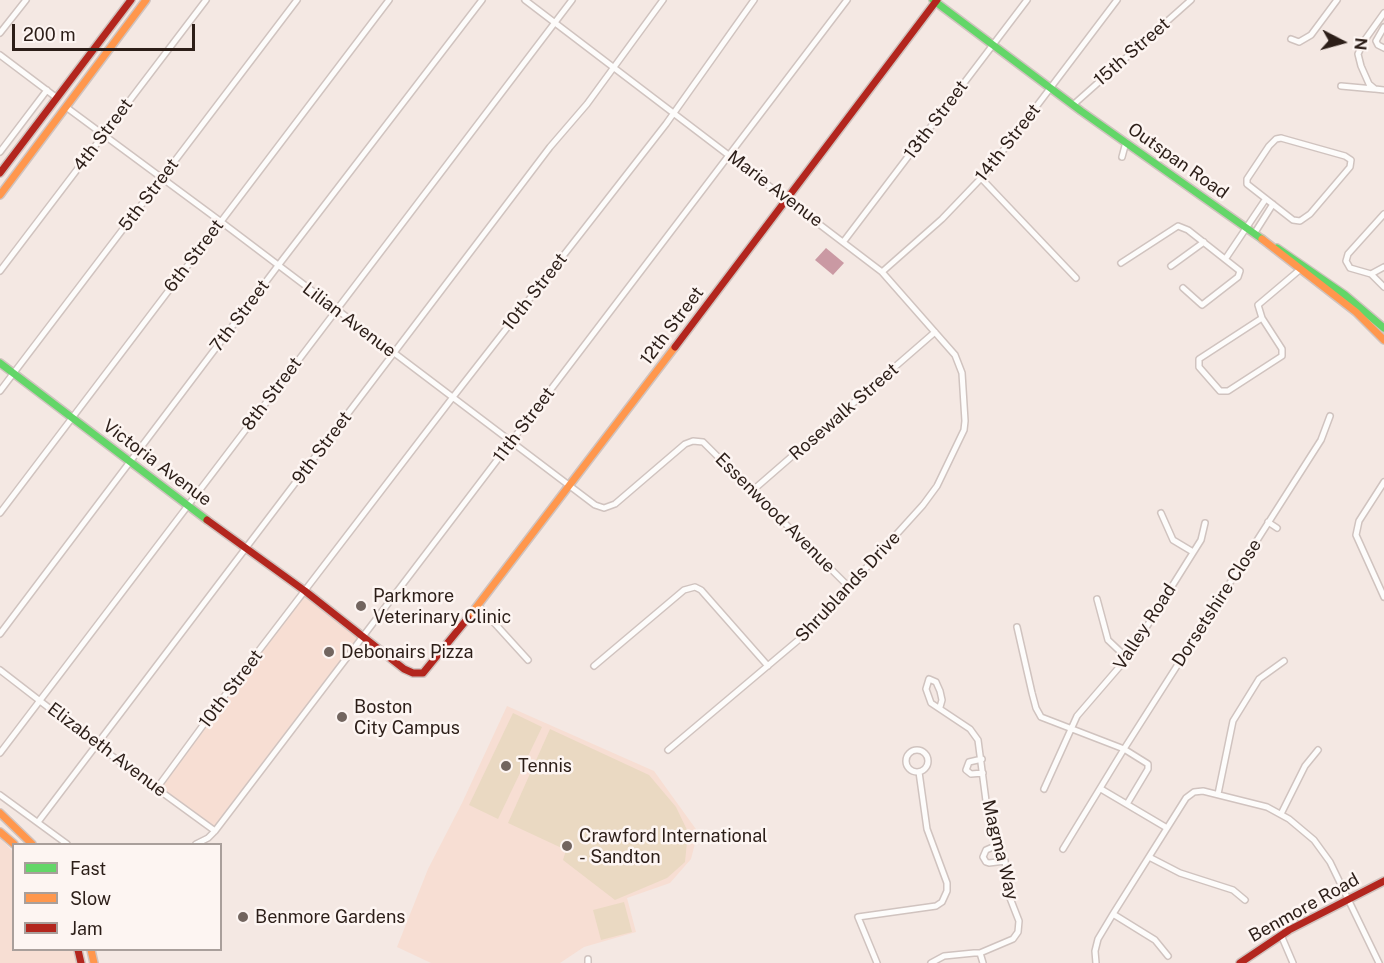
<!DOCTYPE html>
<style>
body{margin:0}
#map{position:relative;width:1384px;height:963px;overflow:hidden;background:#f4e8e3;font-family:"Public Sans",sans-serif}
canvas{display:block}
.legend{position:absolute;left:12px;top:843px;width:210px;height:108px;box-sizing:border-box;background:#fdf5f2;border:2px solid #a99f9b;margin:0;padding:8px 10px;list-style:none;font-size:18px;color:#2c1e18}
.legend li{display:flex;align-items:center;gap:12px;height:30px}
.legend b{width:30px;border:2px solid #a99f9b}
.north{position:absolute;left:1312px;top:12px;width:60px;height:60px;-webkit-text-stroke:4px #fdf5f2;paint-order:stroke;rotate:96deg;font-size:16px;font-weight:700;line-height:24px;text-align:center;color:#2c1e18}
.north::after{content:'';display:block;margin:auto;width:21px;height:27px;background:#2c1e18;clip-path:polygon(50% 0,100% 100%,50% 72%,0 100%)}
.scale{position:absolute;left:12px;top:24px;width:183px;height:27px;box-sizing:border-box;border:3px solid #2c1e18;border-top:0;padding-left:8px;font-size:18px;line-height:21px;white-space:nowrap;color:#2c1e18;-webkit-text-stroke:4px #fdf5f2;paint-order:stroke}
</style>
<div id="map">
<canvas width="1384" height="963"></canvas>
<ul class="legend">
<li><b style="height:8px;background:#63d668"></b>Fast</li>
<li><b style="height:8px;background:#ff974d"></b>Slow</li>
<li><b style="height:8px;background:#b3261e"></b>Jam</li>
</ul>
<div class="north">N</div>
<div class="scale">200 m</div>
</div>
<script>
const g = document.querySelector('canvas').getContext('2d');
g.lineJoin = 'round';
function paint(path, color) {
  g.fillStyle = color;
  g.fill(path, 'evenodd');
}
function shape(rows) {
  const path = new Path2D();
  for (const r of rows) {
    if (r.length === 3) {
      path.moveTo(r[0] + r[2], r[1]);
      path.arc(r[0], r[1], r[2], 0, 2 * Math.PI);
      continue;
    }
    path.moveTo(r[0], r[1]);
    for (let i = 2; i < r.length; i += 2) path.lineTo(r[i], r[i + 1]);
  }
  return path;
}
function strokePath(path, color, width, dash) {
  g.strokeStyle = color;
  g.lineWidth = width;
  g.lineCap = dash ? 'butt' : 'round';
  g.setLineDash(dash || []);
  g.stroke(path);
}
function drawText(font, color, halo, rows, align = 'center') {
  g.font = font + ' "Public Sans",sans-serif';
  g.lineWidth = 5;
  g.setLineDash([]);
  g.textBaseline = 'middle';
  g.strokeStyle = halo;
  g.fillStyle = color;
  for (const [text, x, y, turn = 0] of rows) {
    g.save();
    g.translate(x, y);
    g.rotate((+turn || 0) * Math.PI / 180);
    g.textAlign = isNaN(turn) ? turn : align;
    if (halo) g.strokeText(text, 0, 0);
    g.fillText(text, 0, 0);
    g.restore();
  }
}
paint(shape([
 [307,589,363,634,215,831,155,787],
 [507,706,654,771,698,832,691,859,670,883,627,898,636,932,584,947,560,963,431,963,397,947,428,869,462,803],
 [0,838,13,852,14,950,73,950,77,963,0,963]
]), '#f7ded3');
paint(shape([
 [513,713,542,727,498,819,469,805],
 [550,729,649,775,676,807,688,832,685,862,667,878,615,900,563,860,566,850,508,823],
 [624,902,632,932,601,940,593,910]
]), '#ead9c2');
paint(shape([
 [826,248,844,263,833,275,815,260]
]), '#ca99a3');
const street = shape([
 [525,0,882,272,955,355,962,373,965,421,964,430,937,486,923,505,809,631,668,750],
 [1384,13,1364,41,1358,54,1361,66,1369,84,1375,89,1384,90],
 [1384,27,1376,41,1378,45,1384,48],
 [0,33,26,0],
 [1291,39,1299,42,1311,35,1337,0],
 [0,55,57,98],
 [1341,86,1374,89],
 [1073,105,1191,0],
 [66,107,220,221,595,505,604,508,615,504,685,444,693,441,703,442,849,587],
 [1281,138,1345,156,1351,160,1350,167,1310,214,1300,221,1293,220,1247,184,1247,179,1269,146,1276,139,1281,138],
 [0,152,47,90],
 [1122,157,1126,142],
 [981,178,1076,278],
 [1384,214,1348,254,1346,261,1350,268,1371,274,1384,287],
 [1254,234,1273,204],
 [844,241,1027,0],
 [1226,258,1265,200],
 [1121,263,1178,226,1188,230,1240,271,1238,277,1202,305,1183,288],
 [1171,266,1204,242],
 [0,271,206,0],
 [882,272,942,219,986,173,1117,0],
 [1371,274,1384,267],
 [1262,318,1199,359,1199,367,1220,391,1228,391,1282,356,1282,349,1262,318,1258,305,1303,267],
 [0,391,297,0],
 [1384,482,1359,521,1356,535,1384,597],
 [752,491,935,332],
 [0,513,389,0],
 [1161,513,1173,540,1193,552],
 [1268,522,1277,528],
 [1097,599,1108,640,1127,658],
 [478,605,528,660],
 [1017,627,1032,693,1036,708,1041,717,1124,749,1148,764,1148,769,1127,804],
 [0,634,277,267,482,0],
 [594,666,684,590,695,587,701,590,768,666],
 [0,670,97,745,215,831],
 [940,707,942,700,940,691,936,682,929,679,926,689,931,703,970,729,978,740,988,816,1005,861,1010,898,1019,921,1018,932,1013,939,980,953],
 [917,761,11],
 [0,753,572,0],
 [982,759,969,762,966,770,971,774,983,773],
 [157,788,234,683,453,397,666,124,754,0],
 [1044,789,1077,716,1127,658,1201,540,1205,523],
 [1101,789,1167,828],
 [1218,794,1233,721,1259,679,1284,661],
 [0,795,67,844],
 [1281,814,1305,766,1318,750],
 [38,822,550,147,587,104,663,0],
 [196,844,208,838,215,831,847,0],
 [1000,844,986,850,983,857,986,862,989,863,1005,861],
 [1063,849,1124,749,1321,440,1330,416],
 [1149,857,1180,873,1233,890,1245,900],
 [1113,914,1155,940,1168,956],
 [1281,935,1293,963],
 [588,959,588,963],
 [877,963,858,917,936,906,942,902,947,891,947,883,927,829,919,772],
 [931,963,944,956,974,953,980,953,983,963],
 [1096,963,1095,951,1098,939,1113,914,1186,798,1194,792,1203,791,1267,807,1289,819,1314,840,1330,862,1379,963]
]);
const fast = shape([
 [933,0,1081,111,1262,239],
 [1277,248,1345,295,1384,328],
 [0,363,207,520]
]);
const slow = shape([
 [0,195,146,0],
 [1262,239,1356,312,1384,340],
 [468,618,675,347],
 [0,813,32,844],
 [0,832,14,844],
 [91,950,94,963]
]);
const jam = shape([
 [0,173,131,0],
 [675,347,937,0],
 [207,520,305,591,404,669,413,673,423,673,468,618],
 [78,950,81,963],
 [1240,963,1289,930,1384,881]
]);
strokePath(street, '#d0c3bf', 8);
strokePath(fast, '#d0c3bf', 10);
strokePath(slow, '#d0c3bf', 10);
strokePath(jam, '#d0c3bf', 10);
strokePath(street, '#fdfcfb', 5);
strokePath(fast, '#63d668', 7);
strokePath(slow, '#ff974d', 7);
strokePath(jam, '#b3261e', 7);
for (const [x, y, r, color] of [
 [361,606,6,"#72655f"],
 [329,652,6,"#72655f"],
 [342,717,6,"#72655f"],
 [506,766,6,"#72655f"],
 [567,846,6,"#72655f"],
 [243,917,6,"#72655f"]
]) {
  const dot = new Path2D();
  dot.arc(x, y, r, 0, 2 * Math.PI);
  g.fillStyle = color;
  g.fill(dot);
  strokePath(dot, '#fdf5f2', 2);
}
drawText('18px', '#2c1e18', '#fdf5f2', [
 ["15th Street",1132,52,-41],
 ["13th Street",936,120,-53],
 ["4th Street",103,135,-53],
 ["14th Street",1008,143,-52],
 ["Outspan Road",1178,161,35],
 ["Marie Avenue",775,189,37],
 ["5th Street",149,195,-53],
 ["6th Street",194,256,-53],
 ["10th Street",535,292,-52],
 ["7th Street",240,316,-53],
 ["Lilian Avenue",349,320,37],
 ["12th Street",672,326,-53],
 ["8th Street",272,394,-53],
 ["Rosewalk Street",844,412,-41],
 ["11th Street",524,425,-53],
 ["9th Street",322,448,-53],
 ["Victoria Avenue",157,463,37],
 ["Essenwood Avenue",775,513,45],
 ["Shrublands Drive",848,587,-47],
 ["Dorsetshire Close",1217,603,-57],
 ["Valley Road",1145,627,-57],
 ["10th Street",231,689,-53],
 ["Elizabeth Avenue",107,750,37],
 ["Magma Way",1000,850,76],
 ["Benmore Road",1304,908,-29]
]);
drawText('18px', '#2c1e18', '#fdf5f2', [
 ["Parkmore",373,596],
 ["Veterinary Clinic",373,617],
 ["Debonairs Pizza",341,652],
 ["Boston",354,707],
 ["City Campus",354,728],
 ["Tennis",518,766],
 ["Crawford International",579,836],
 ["- Sandton",579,857],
 ["Benmore Gardens",255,917]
], 'left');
</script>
